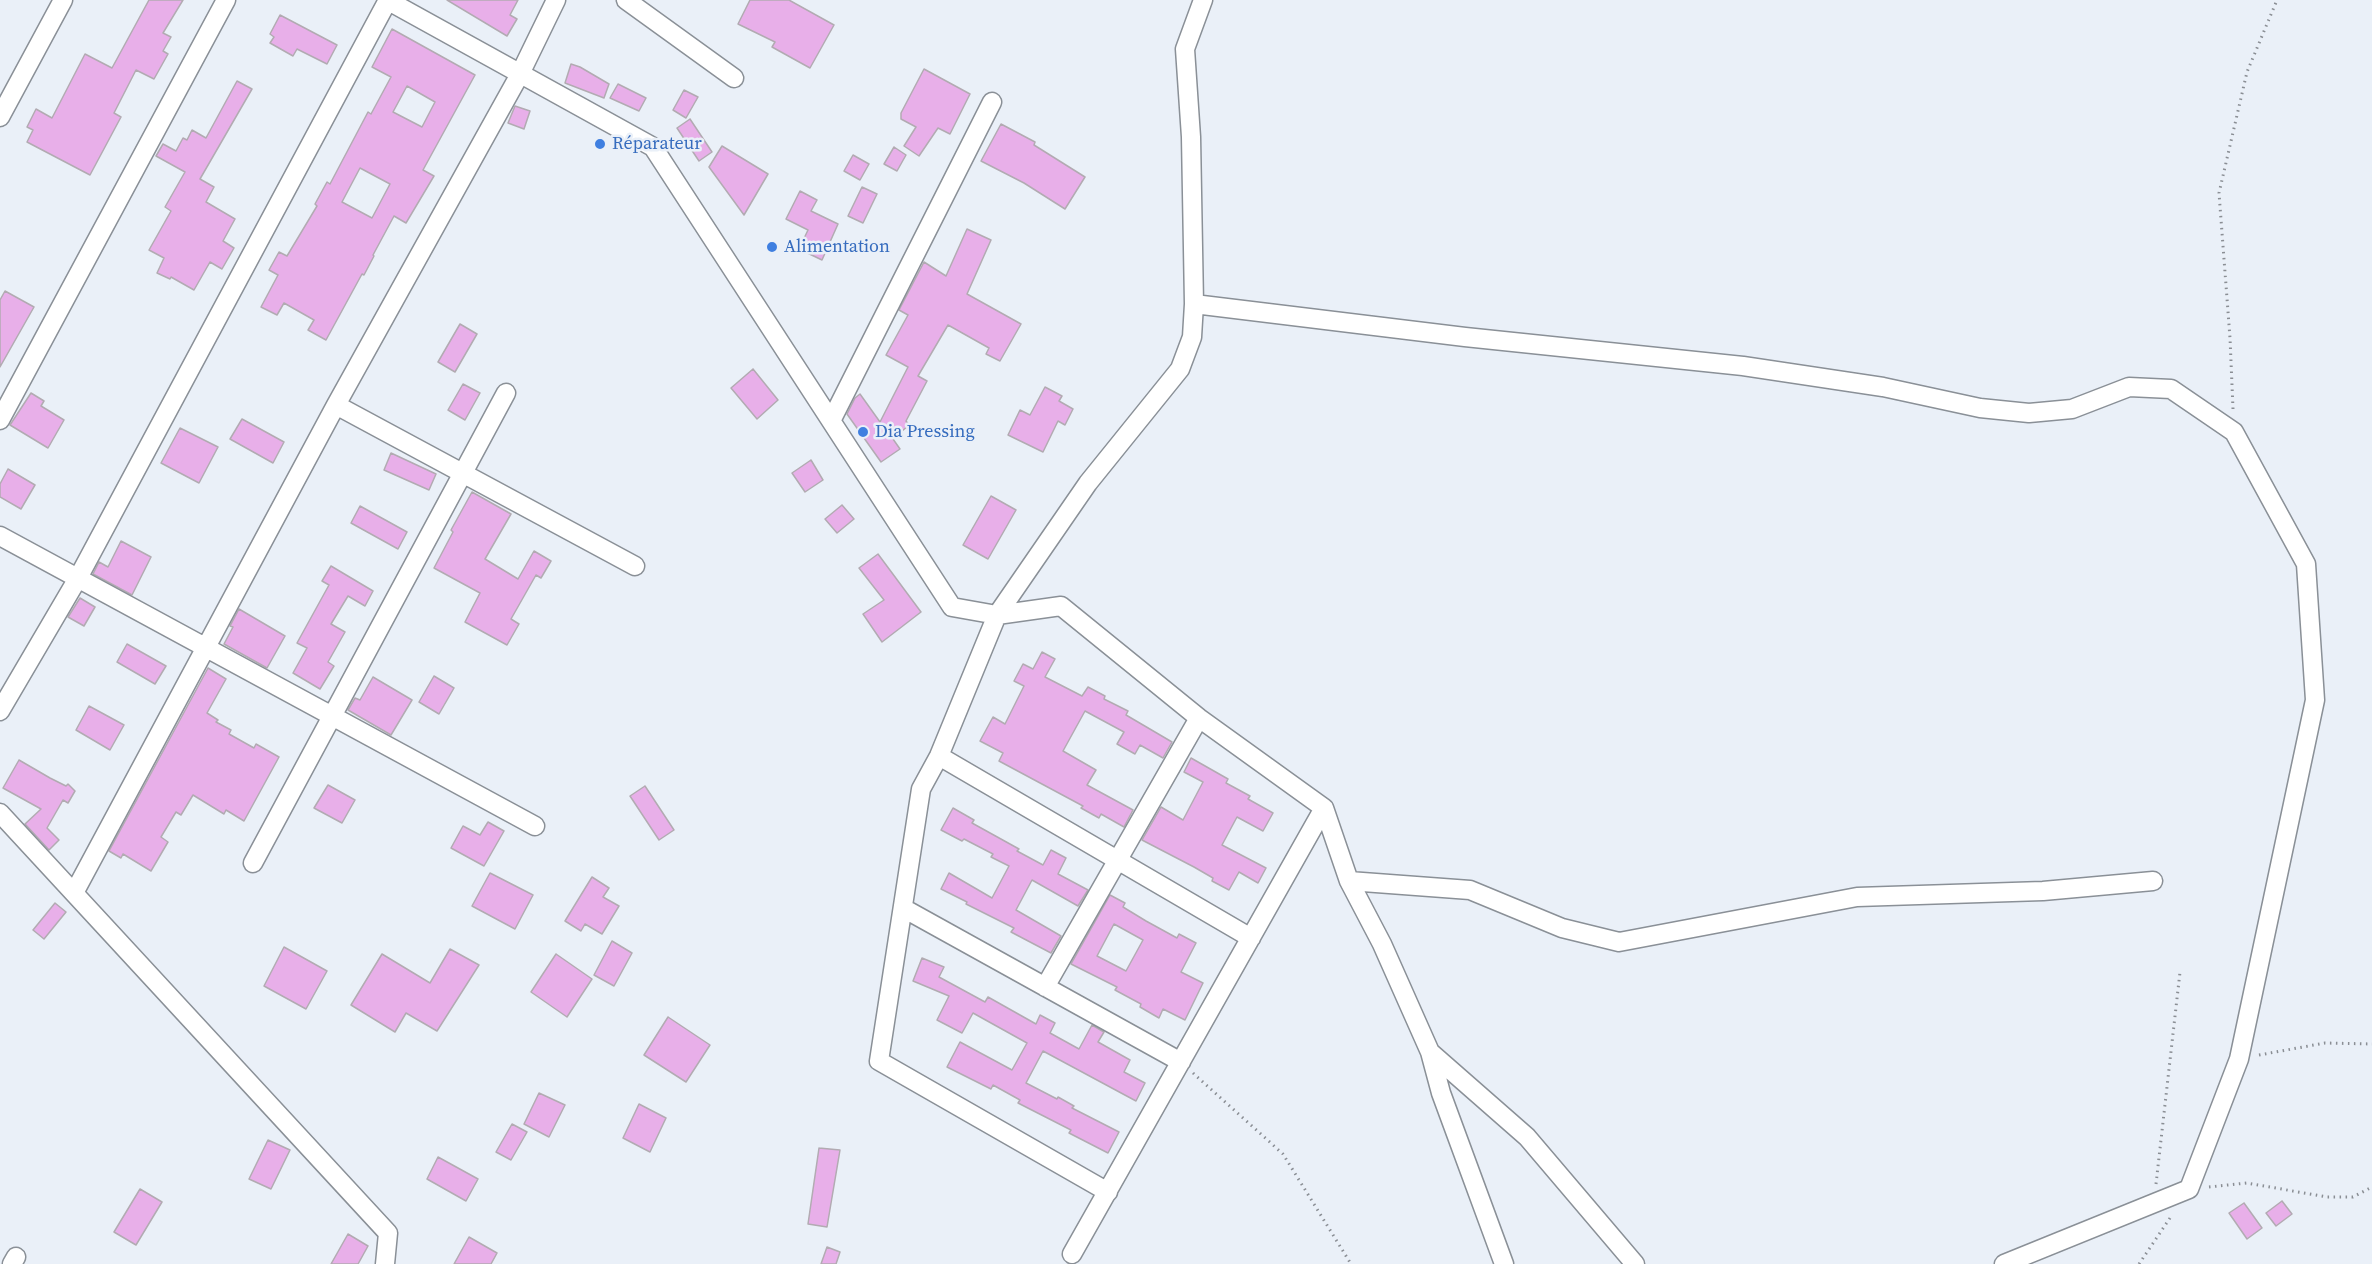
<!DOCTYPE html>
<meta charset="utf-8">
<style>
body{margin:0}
canvas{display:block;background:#eaf0f8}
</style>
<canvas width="2372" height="1264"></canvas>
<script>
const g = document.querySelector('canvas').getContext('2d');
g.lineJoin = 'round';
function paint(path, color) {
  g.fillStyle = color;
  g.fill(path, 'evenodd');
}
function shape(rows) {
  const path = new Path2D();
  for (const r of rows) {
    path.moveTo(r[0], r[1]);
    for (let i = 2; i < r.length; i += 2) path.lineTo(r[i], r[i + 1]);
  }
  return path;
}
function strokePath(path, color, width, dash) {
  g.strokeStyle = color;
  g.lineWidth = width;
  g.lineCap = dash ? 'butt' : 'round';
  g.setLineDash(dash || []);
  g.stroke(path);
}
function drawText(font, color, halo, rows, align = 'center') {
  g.font = font + ' "Source Serif 4",serif';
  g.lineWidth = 5;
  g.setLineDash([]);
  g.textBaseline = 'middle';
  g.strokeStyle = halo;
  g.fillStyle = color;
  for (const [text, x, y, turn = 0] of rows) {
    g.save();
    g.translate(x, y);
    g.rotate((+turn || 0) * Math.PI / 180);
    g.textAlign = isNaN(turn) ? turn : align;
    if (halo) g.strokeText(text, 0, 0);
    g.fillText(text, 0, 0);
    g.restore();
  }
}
const building = shape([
 [149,0,183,0,163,33,171,37,163,51,168,54,154,79,136,70,114,113,121,117,90,175,27,142,33,130,27,127,36,109,52,118,85,54,112,68,149,0],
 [447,0,518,0,510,15,517,19,507,36,447,0],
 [750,0,789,0,834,25,810,68,772,47,775,42,738,24,750,0],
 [280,15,337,45,327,64,297,49,293,56,270,43,274,37,270,34,280,15],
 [392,29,475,75,423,170,434,176,406,223,394,216,373,255,374,256,364,275,362,274,326,340,308,330,314,320,284,303,277,315,261,307,278,275,269,270,279,252,287,256,317,206,315,204,327,182,330,184,368,112,371,114,391,77,372,67,392,29],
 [407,86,435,102,422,127,393,112,407,86],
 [360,168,390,184,372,218,342,202,360,168],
 [571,64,580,67,609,84,604,98,565,83,571,64],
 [924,69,970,94,950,134,938,128,919,156,904,146,916,127,901,119,901,113,924,69],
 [237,81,252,89,200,179,214,187,206,202,235,219,223,241,234,248,222,269,210,262,194,290,171,277,170,279,157,273,164,258,149,250,171,211,165,207,185,172,156,156,163,144,176,151,183,138,187,140,192,130,206,138,237,81],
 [618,84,646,98,639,111,610,98,618,84],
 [684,90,698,97,686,118,673,110,684,90],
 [515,106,530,111,524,129,508,123,515,106],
 [690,119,712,152,699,161,677,128,690,119],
 [1001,124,1035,142,1034,145,1085,177,1065,209,1024,183,981,161,1001,124],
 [722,146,768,174,744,215,709,167,722,146],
 [894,147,906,155,897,171,884,164,894,147],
 [853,155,869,164,860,180,844,171,853,155],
 [862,187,877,194,863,223,848,216,862,187],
 [800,191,817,200,811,211,838,224,822,260,799,249,808,230,786,219,800,191],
 [967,229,991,240,967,294,1021,324,1000,361,986,354,989,348,948,325,918,376,927,381,906,421,909,425,893,439,900,449,881,462,847,414,855,398,860,394,880,422,908,367,886,355,908,315,899,310,924,262,946,276,967,229],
 [5,291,34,307,0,367,0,300,5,291],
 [460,324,477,334,455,372,438,362,460,324],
 [753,369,778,400,757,419,731,388,753,369],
 [463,384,480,393,465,420,448,410,463,384],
 [1045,387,1062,396,1059,401,1073,409,1065,425,1058,421,1043,452,1008,435,1020,410,1030,415,1045,387],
 [31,393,44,401,41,406,64,420,48,448,10,425,31,393],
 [242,419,284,442,273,463,230,439,242,419],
 [180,428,218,447,199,483,161,463,180,428],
 [391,453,436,474,429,490,384,470,391,453],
 [811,460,823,480,805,492,792,473,811,460],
 [8,469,35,485,21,509,0,497,0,484,8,469],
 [472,492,511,514,485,559,518,579,534,551,551,561,541,578,536,575,511,619,519,624,507,645,465,622,480,593,434,568,453,532,451,530,472,492],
 [991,496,1016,510,988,559,963,545,991,496],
 [842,505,854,519,837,533,825,519,842,505],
 [360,506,407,532,398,549,351,523,360,506],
 [121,541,151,557,132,595,93,574,99,562,108,567,121,541],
 [878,554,921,612,882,642,863,614,884,600,859,568,878,554],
 [331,566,373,591,365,606,348,596,331,624,345,632,328,662,334,666,320,689,293,673,307,648,297,643,329,585,322,581,331,566],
 [80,598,95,607,84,626,68,617,80,598],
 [239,609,285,636,267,668,224,644,233,627,230,626,239,609],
 [127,644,166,666,155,684,117,662,127,644],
 [1042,652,1055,659,1045,677,1082,696,1088,687,1105,696,1104,699,1128,711,1126,715,1172,742,1163,758,1140,745,1135,754,1117,744,1124,732,1085,711,1063,751,1096,770,1087,785,1133,810,1124,827,1101,814,1099,818,1081,808,1083,806,999,761,1003,753,980,741,993,717,1005,724,1024,686,1014,681,1023,664,1033,669,1042,652],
 [208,668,226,679,207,713,218,720,216,722,231,730,229,734,254,748,256,744,279,757,244,821,226,810,224,814,193,795,181,815,176,812,161,837,168,842,151,871,123,854,121,858,109,851,208,668],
 [434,676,454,688,439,714,419,702,434,676],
 [373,677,412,700,391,735,348,710,355,698,360,700,373,677],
 [89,706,124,725,110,750,76,730,89,706],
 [1191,758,1228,779,1226,783,1250,796,1248,799,1273,813,1263,831,1237,817,1222,845,1266,868,1258,883,1239,872,1229,890,1212,881,1213,878,1194,867,1142,840,1161,807,1183,820,1203,782,1184,772,1191,758],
 [19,760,50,778,66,786,68,784,75,791,68,803,63,800,47,828,59,840,49,850,25,824,41,809,3,788,19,760],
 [328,785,355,800,342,823,314,808,328,785],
 [645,786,674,830,659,840,630,796,645,786],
 [953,808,974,820,972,823,1019,849,1017,851,1043,865,1051,850,1066,858,1058,874,1088,890,1078,906,1032,880,1016,910,1061,936,1051,953,1011,932,1014,928,966,904,967,902,941,889,949,873,992,898,1009,866,991,857,993,854,964,839,962,841,941,830,953,808],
 [488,822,504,831,484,866,451,848,463,826,480,835,488,822],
 [490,873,533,895,515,929,472,906,490,873],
 [592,877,609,888,603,897,619,906,602,934,585,924,581,931,565,921,592,877],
 [1110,895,1125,903,1123,907,1146,921,1177,938,1179,934,1196,943,1181,972,1203,983,1185,1020,1163,1009,1159,1018,1140,1007,1141,1004,1115,990,1117,987,1071,964,1110,895],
 [1114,924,1143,940,1126,971,1097,956,1114,924],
 [55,903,66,912,44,939,33,930,55,903],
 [612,941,632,953,614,986,594,975,612,941],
 [284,947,327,971,306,1009,264,986,284,947],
 [450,949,479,965,437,1031,406,1013,395,1032,351,1005,382,954,430,983,450,949],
 [556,954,592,979,567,1017,531,992,556,954],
 [922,958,944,967,939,977,985,1002,988,997,1036,1024,1040,1015,1055,1023,1050,1033,1079,1049,1092,1025,1104,1032,1098,1042,1130,1060,1124,1072,1145,1083,1136,1101,1043,1051,1026,1083,1057,1099,1058,1097,1074,1106,1072,1108,1119,1132,1108,1153,1069,1133,1071,1130,1018,1103,1020,1100,993,1085,991,1089,947,1067,960,1042,1012,1070,1027,1043,973,1013,962,1033,937,1020,949,996,913,981,922,958],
 [668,1017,710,1045,686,1082,644,1055,668,1017],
 [539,1093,565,1105,549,1137,524,1124,539,1093],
 [639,1104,666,1118,650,1152,623,1138,639,1104],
 [512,1124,527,1132,511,1160,496,1152,512,1124],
 [268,1140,290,1150,271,1189,249,1179,268,1140],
 [819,1148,840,1150,827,1227,808,1224,819,1148],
 [438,1157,478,1179,466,1201,427,1179,438,1157],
 [140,1189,162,1202,136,1245,114,1232,140,1189],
 [2282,1201,2292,1214,2276,1226,2266,1213,2282,1201],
 [2244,1203,2262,1228,2247,1239,2229,1213,2244,1203],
 [348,1234,368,1246,358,1264,331,1264,348,1234],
 [469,1237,497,1253,491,1264,454,1264,469,1237],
 [827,1247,840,1252,836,1264,821,1264,827,1247]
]);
paint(building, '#e8afe9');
strokePath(building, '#b2abb2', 1.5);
const minor = shape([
 [387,0,653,147,952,607,997,615,1061,606,1199,718,1324,808,1349,881,1382,944,1430,1052,1441,1093,1504,1264],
 [626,0,734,78],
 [0,117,63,0],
 [1194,304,1465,337,1743,366,1883,387,1980,408,2029,413,2072,409,2129,387,2171,389,2234,432,2306,564,2315,700,2239,1059,2189,1189,2004,1264],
 [336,405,635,566],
 [832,419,992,102],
 [0,420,226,0],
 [0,536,535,826],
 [0,711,78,578,388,0],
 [939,756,1251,938],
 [0,813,388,1233,385,1264],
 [253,863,506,393],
 [1349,881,1470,890,1562,928,1619,942,1857,897,2043,891,2153,881],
 [74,893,336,405,520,74,556,0],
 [903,908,1181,1062],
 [1045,987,1199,718],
 [1430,1052,1527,1137,1635,1264],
 [1108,1192,879,1061,921,789,939,756,997,615,1088,483,1180,369,1192,337,1194,304,1191,137,1185,49,1203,0],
 [1072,1254,1324,808],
 [12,1264,16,1257]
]);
strokePath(minor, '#8a9097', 21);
strokePath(shape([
 [2233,409,2230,338,2219,193,2247,72,2277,0],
 [2259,1055,2325,1043,2372,1044],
 [1193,1073,1283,1154,1351,1264],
 [2156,1184,2180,972],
 [2209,1187,2247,1183,2327,1197,2353,1197,2372,1187],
 [2139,1264,2170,1218]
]), '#8a8e94', 3, [1.5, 4.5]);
strokePath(minor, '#fff', 18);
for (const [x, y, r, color] of [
 [600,144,6,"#3f7fe0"],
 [772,247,6,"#3f7fe0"],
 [863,432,6,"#3f7fe0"]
]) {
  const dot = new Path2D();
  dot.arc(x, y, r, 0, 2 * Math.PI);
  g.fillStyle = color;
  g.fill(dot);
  strokePath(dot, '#eaf0f8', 2);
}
drawText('18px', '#366cbe', '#eaf0f8', [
 ["Réparateur",612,144],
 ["Alimentation",784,247],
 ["Dia Pressing",875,432]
], 'left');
</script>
